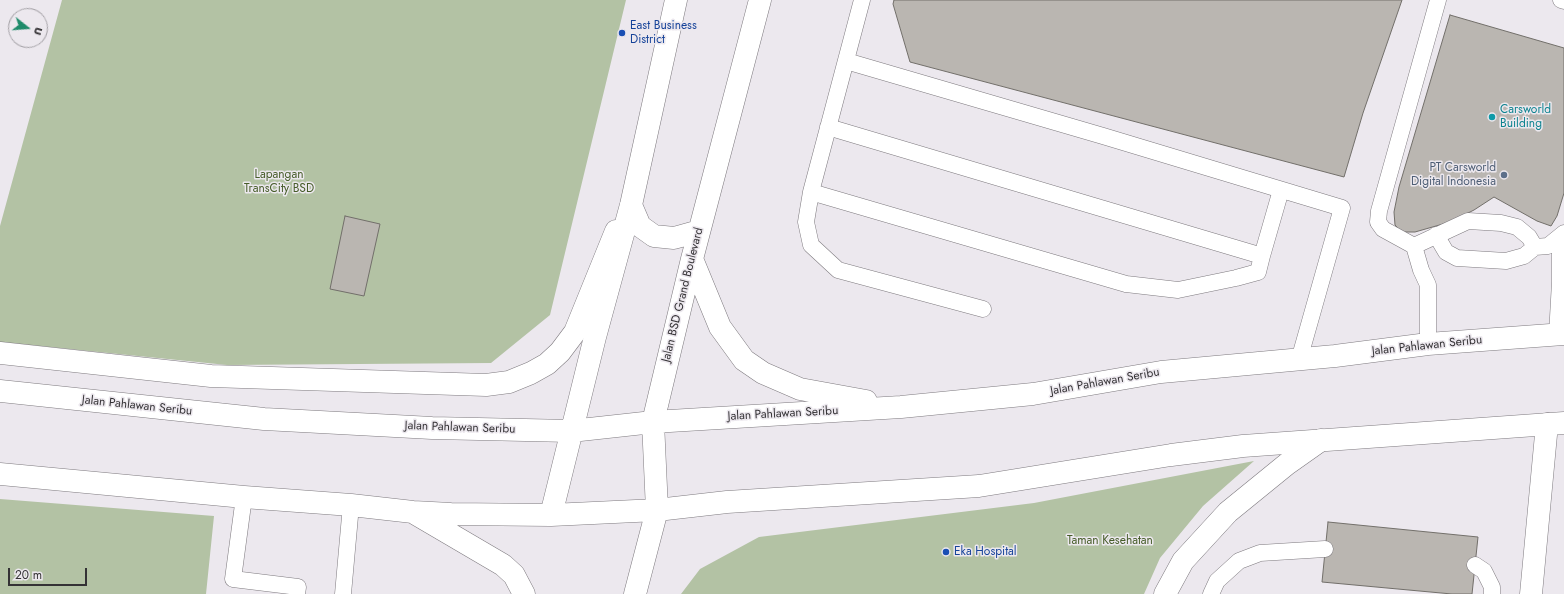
<!DOCTYPE html>
<style>
body{margin:0}
#map{position:relative;width:1564px;height:594px;overflow:hidden;background:#ece8ee;font-family:Jost,sans-serif}
canvas{display:block}
.north{position:absolute;left:8px;top:8px;width:40px;height:40px;box-sizing:border-box;background:#ece8ee;border:1px solid #a29fa4;border-radius:50%;rotate:107deg;font-size:11px;font-weight:700;line-height:16px;text-align:center;color:#343235}
.north::after{content:'';display:block;margin:auto;width:14px;height:18px;background:#1e8b6a;clip-path:polygon(50% 0,100% 100%,50% 72%,0 100%)}
.scale{position:absolute;left:8px;top:568px;width:79px;height:18px;box-sizing:border-box;border:2px solid #343235;border-top:0;padding-left:5px;font-size:12px;line-height:14px;white-space:nowrap;color:#343235;-webkit-text-stroke:3px #ece8ee;paint-order:stroke}
</style>
<div id="map">
<canvas width="1564" height="594"></canvas>
<div class="north">U</div>
<div class="scale">20 m</div>
</div>
<script>
const g = document.querySelector('canvas').getContext('2d');
g.lineJoin = 'round';
function paint(path, color) {
  g.fillStyle = color;
  g.fill(path, 'evenodd');
}
function shape(rows) {
  const path = new Path2D();
  for (const r of rows) {
    path.moveTo(r[0], r[1]);
    for (let i = 2; i < r.length; i += 2) path.lineTo(r[i], r[i + 1]);
  }
  return path;
}
function strokePath(path, color, width, dash) {
  g.strokeStyle = color;
  g.lineWidth = width;
  g.lineCap = dash ? 'butt' : 'round';
  g.setLineDash(dash || []);
  g.stroke(path);
}
function drawText(font, color, halo, rows, align = 'center') {
  g.font = font + ' Jost,sans-serif';
  g.lineWidth = 3;
  g.setLineDash([]);
  g.textBaseline = 'middle';
  g.strokeStyle = halo;
  g.fillStyle = color;
  for (const [text, x, y, turn = 0] of rows) {
    g.save();
    g.translate(x, y);
    g.rotate((+turn || 0) * Math.PI / 180);
    g.textAlign = isNaN(turn) ? turn : align;
    if (halo) g.strokeText(text, 0, 0);
    g.fillText(text, 0, 0);
    g.restore();
  }
}
paint(shape([
 [62,0,626,0,550,315,491,363,227,365,0,342,0,226],
 [1254,461,1203,506,1160,558,1144,594,681,594,700,569,759,537,1034,503],
 [0,499,214,516,206,594,0,594]
]), '#b3c2a4');
const building = shape([
 [894,0,1402,0,1363,113,1344,177,910,62,893,4,894,0],
 [1450,15,1564,48,1564,193,1557,216,1551,226,1537,221,1494,197,1474,210,1450,222,1415,232,1402,232,1395,225,1394,212,1399,187,1450,15],
 [345,216,380,224,364,296,330,289,345,216],
 [1328,522,1478,537,1472,594,1452,594,1322,582,1328,522]
]);
paint(building, '#bab6b1');
strokePath(building, '#726f6a', 1);
const lane = shape([
 [862,0,811,192,1126,284,1178,290,1236,278,1258,272,1262,256],
 [1561,0,1564,1],
 [846,61,1103,136,1342,208,1299,360],
 [828,127,1262,256,1281,190],
 [811,192,806,222,811,245,838,270,983,309],
 [1436,235,1446,252,1457,258,1506,261,1524,256,1535,247],
 [1414,246,1468,221,1501,223,1517,227,1529,237,1535,247,1548,246,1564,233],
 [1557,335,1560,282,1560,237],
 [1428,344,1428,285,1421,270,1414,246,1383,229,1378,222,1379,211,1438,0],
 [244,497,233,579,298,587,297,594],
 [1475,565,1484,571,1492,587,1492,594],
 [343,594,351,505],
 [1211,594,1217,581,1239,561,1260,553,1325,549]
]);
const street = shape([
 [1165,594,1183,561,1228,512,1287,464,1321,440]
]);
const secondary = shape([
 [0,353,211,376,486,385,509,382,531,373,547,364,560,352,575,332,616,231],
 [1531,594,1547,424]
]);
const primary = shape([
 [631,205,640,226,654,236,674,238,699,231],
 [692,259,720,327,744,360,763,373,800,389,866,401],
 [0,391,264,419,432,428,571,431,653,422,901,407,1033,394,1161,372,1335,356,1428,344,1564,334],
 [0,474,244,497,351,505,413,512,451,514,551,515,657,510,727,502,979,486,1171,455,1243,446,1564,423],
 [416,514,503,565,514,575,524,594],
 [551,515,595,337,631,205,676,0],
 [635,594,657,510,653,422,692,259,760,0]
]);
strokePath(lane, '#7e7a7f', 17);
strokePath(street, '#7e7a7f', 23);
strokePath(secondary, '#7e7a7f', 23);
strokePath(primary, '#7e7a7f', 23);
strokePath(lane, '#fff', 16);
strokePath(street, '#fff', 22);
strokePath(secondary, '#fff', 22);
strokePath(primary, '#fff', 22);
for (const [x, y, r, color] of [
 [622,33,4,"#1a4fb4"],
 [1492,117,4,"#0f9aa8"],
 [1504,175,4,"#5c6f8a"],
 [946,552,4,"#1a4fb4"]
]) {
  const dot = new Path2D();
  dot.arc(x, y, r, 0, 2 * Math.PI);
  g.fillStyle = color;
  g.fill(dot);
  strokePath(dot, '#ece8ee', 1.5);
}
drawText('12px', '#164399', '#ece8ee', [
 ["East Business",630,26],
 ["District",630,40],
 ["Eka Hospital",954,552]
], 'left');
drawText('12px', '#0d838f', '#ece8ee', [
 ["Carsworld",1500,110],
 ["Building",1500,124]
], 'left');
drawText('12px', '#4e5e75', '#ece8ee', [
 ["PT Carsworld",1496,168],
 ["Digital Indonesia",1496,182]
], 'right');
drawText('12px', '#475d2a', '#ece8ee', [
 ["Lapangan",279,175],
 ["TransCity BSD",279,189],
 ["Taman Kesehatan",1110,541]
]);
drawText('12px', '#343235', '#ece8ee', [
 ["Jalan BSD Grand Boulevard",683,295,-76],
 ["Jalan Pahlawan Seribu",1427,346,-6],
 ["Jalan Pahlawan Seribu",1105,382,-10],
 ["Jalan Pahlawan Seribu",137,406,6],
 ["Jalan Pahlawan Seribu",783,414,-3],
 ["Jalan Pahlawan Seribu",460,428,2]
]);
</script>
